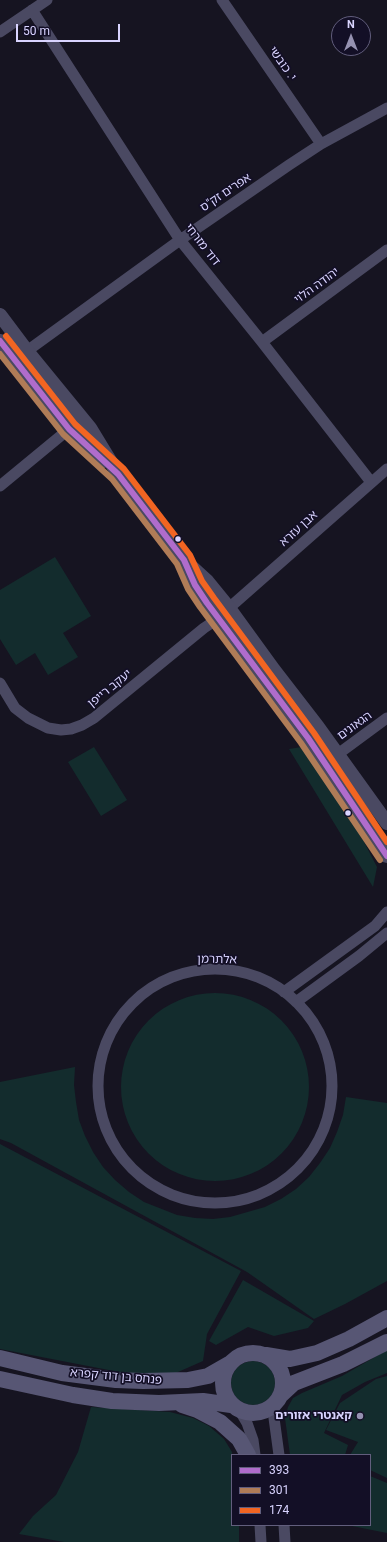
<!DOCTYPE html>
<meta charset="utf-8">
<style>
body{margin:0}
#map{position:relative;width:387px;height:1542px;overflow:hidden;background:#161421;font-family:Roboto,sans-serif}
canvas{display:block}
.legend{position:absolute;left:231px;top:1454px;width:140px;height:72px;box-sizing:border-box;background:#130f26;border:1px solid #625e7d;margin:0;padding:5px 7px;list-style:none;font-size:12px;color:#d9d4ff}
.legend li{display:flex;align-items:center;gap:8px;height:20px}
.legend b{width:20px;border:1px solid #625e7d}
.north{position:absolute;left:331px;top:16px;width:40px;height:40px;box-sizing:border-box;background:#130f26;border:1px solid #625e7d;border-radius:50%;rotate:0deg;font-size:11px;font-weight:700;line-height:16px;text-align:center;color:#d9d4ff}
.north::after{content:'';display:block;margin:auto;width:14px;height:18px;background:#9591b1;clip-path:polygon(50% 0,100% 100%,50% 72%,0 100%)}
.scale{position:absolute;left:16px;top:24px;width:104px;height:18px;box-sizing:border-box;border:2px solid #d9d4ff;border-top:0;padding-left:5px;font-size:12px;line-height:14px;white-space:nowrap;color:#d9d4ff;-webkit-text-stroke:3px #130f26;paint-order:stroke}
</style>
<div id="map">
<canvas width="387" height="1542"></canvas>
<ul class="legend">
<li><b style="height:5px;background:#b06ccc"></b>393</li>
<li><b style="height:5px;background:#b07c57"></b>301</li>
<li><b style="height:5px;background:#f26522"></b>174</li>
</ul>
<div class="north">N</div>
<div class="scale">50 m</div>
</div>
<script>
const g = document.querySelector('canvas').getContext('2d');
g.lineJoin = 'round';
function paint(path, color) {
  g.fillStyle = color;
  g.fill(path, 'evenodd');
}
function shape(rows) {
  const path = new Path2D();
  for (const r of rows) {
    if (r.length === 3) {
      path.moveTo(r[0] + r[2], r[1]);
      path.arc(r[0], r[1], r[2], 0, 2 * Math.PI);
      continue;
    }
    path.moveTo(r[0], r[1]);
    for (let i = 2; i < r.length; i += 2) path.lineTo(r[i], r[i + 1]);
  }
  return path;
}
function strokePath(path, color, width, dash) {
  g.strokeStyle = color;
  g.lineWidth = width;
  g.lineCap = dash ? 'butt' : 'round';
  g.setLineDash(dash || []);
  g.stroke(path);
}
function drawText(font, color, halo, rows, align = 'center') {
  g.font = font + ' Roboto,"Noto Sans Hebrew",sans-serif';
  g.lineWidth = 3.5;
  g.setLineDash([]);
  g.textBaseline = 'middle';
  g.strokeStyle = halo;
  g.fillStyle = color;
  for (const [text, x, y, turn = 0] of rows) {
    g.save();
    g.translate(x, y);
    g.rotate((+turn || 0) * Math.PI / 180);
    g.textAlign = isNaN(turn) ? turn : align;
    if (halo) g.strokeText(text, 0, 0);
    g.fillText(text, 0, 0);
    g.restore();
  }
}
paint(shape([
 [55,557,91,616,63,633,78,657,48,675,35,653,16,665,0,639,0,590],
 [308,746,327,770,377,867,373,887,289,749],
 [94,747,127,800,101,816,68,762],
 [215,1087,94],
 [75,1067,74,1085,76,1102,79,1120,85,1136,93,1152,103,1167,115,1180,129,1192,144,1202,177,1215,195,1218,213,1219,230,1217,265,1207,281,1199,296,1189,309,1177,320,1163,330,1148,337,1132,343,1115,346,1097,387,1103,387,1281,345,1304,314,1319,247,1272,11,1143,0,1139,0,1082],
 [0,1144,241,1271,207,1334,203,1361,169,1376,119,1372,0,1349],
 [243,1280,314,1321,308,1328,274,1336,248,1327,216,1345,209,1341],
 [387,1350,387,1373,365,1382,342,1395,324,1433,348,1445,345,1455,290,1455,285,1418,288,1407,293,1398,302,1393,342,1376],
 [253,1383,22],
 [387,1376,387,1478,370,1470,370,1455,350,1455,358,1442,326,1430,340,1403,376,1379],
 [91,1407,170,1412,193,1418,209,1426,224,1439,232,1452,232,1525,239,1525,239,1542,64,1542,19,1534,33,1516,56,1495,78,1452],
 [370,1476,387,1483,387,1533,347,1525,370,1525]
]), '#132c2d');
strokePath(shape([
 [222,0,321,144],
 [32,10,180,240,262,342,371,482],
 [0,32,47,0],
 [262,342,387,250],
 [27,351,180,240,289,165,321,144,387,108],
 [0,486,69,429],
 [229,608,387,469],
 [0,683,15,708,28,718,48,728,61,730,71,729,82,725,94,718,204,628,219,618,237,619],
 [338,754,387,718],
 [215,1086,117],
 [284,992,375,926,387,912],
 [296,1002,359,956,387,933],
 [274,1405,274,1418,279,1455],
 [240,1411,247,1423,253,1440,255,1455],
 [260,1525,261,1542],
 [284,1525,285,1542]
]), '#4a4962', 11);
strokePath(shape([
 [0,315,27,351,90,428,118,474,184,560,207,581,229,608,274,670,318,727,387,823],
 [0,341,69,429,104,461],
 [187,566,195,585,207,603,308,738,387,856]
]), '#4a4962', 14);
strokePath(shape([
 [253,1383,30],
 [266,1355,290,1359,317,1353,349,1339,387,1318],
 [0,1358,62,1373,116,1380,143,1381,188,1380,208,1376,229,1364],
 [0,1379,73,1395,112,1401,159,1403,203,1401,231,1405],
 [280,1396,294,1383,343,1364,387,1342],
 [182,1405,197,1410,220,1422,239,1439,248,1455]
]), '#575674', 16);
strokePath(shape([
 [0,341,69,429,118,474,184,560,195,585,207,603,308,738,387,856]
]), '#b06ccc', 6);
strokePath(shape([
 [0,354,63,434,112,479,177,564,188,589,200,607,301,743,380,860]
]), '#b07c57', 6);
strokePath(shape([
 [6,336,75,424,124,469,190,555,202,581,214,598,314,733,387,842]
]), '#f26522', 6);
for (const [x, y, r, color] of [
 [178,539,3.5,"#d9d4ff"],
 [348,813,3.5,"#d9d4ff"],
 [360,1416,4,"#9591b1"]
]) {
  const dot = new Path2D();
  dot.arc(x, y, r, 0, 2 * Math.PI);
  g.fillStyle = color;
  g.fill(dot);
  strokePath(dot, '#130f26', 1.5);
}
drawText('12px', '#d9d4ff', '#130f26', [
 ["י. כובשי",282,64,55],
 ["אפרים זק\"ס",226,193,-34],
 ["דוד מזרחי",202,245,52],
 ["יהודה הלוי",317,286,-36],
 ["אבן עזרא",299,529,-42],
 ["יעקב רייפן",110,689,-39],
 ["הגאונים",355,726,-36],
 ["אלתרמן",217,960,1],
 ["פנחס בן דוד קפרא",116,1377,5]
]);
drawText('bold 12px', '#d9d4ff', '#130f26', [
 ["קאנטרי אזורים",352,1416]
], 'right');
</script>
